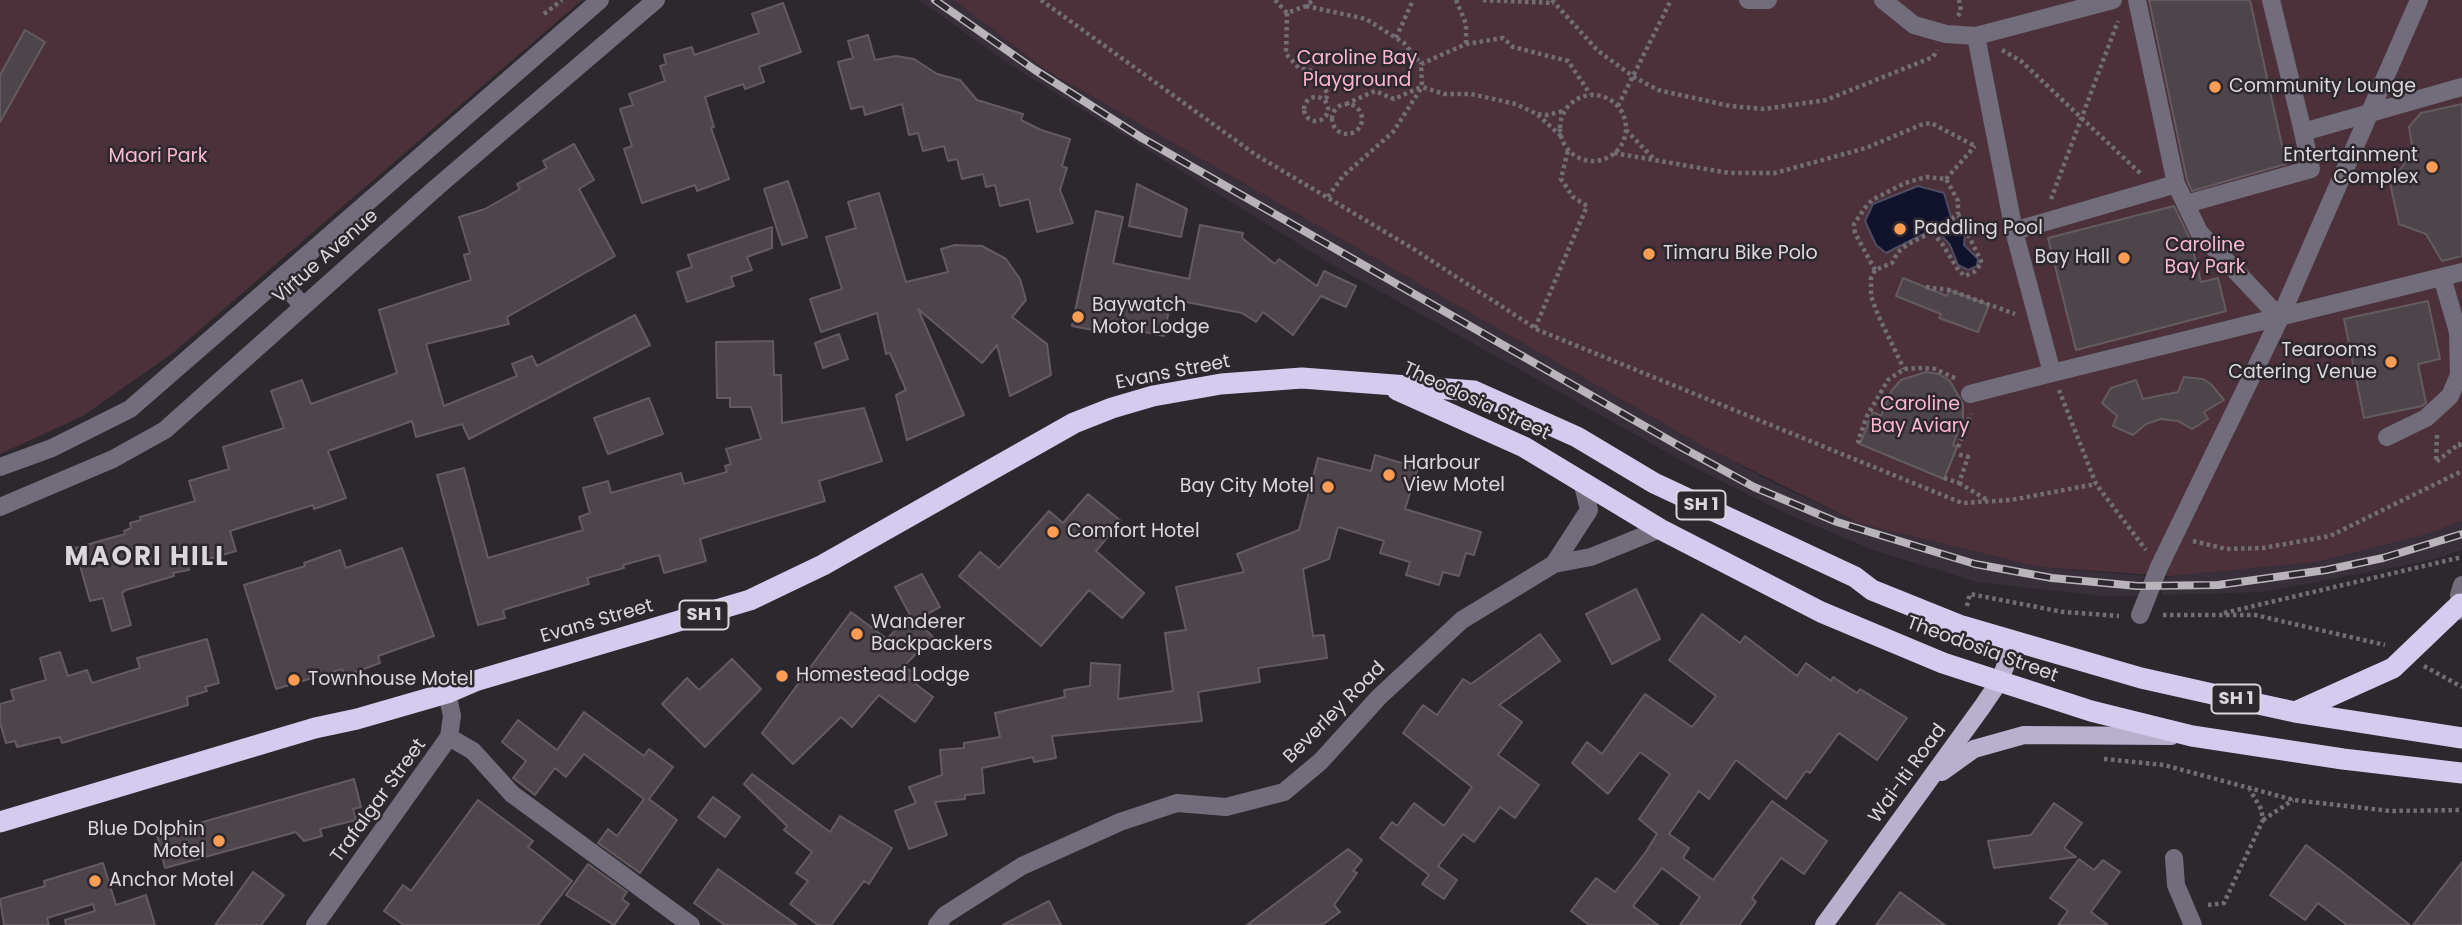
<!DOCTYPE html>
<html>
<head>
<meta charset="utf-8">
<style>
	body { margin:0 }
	canvas { display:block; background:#2d272e }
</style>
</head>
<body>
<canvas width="2462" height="925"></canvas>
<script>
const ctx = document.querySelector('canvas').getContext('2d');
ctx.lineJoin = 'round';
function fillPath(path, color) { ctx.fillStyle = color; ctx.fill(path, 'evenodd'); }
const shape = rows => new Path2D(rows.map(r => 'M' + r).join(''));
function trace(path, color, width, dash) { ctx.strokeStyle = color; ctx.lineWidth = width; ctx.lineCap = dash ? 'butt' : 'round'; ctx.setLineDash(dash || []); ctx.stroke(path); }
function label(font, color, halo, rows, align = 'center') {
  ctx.font = font + ' Poppins,sans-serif'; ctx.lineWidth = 5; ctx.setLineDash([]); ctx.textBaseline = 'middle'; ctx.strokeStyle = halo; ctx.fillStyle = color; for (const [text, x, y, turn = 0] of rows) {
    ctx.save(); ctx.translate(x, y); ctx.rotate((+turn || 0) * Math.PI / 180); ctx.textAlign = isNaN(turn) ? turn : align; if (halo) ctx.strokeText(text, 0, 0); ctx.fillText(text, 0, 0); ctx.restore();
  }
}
fillPath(shape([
	[919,0,954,0,1046,70,1703,446,1786,489,1861,524,2040,567,2145,576,2139,583,2138,596,2102,596,1977,582,1876,551,1785,513,1695,468,1328,262,1012,66],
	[2462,521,2462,550,2431,560,2264,592,2162,595,2163,579,2171,576,2316,562,2427,534]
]), '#382f3b');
fillPath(shape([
	[0,0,582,0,173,353,83,416,0,454],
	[954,0,2462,0,2462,521,2427,534,2316,562,2171,576,2040,567,1861,524,1703,446,1046,70]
]), '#4c313a');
const water = shape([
	[1918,186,1944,193,1951,217,1965,233,1964,245,1978,259,1977,266,1968,270,1958,265,1950,245,1935,228,1886,253,1876,245,1865,221,1873,204,1918,186]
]);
fillPath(water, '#11122c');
trace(water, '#4e4d61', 2);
const building = shape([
	[2149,0,2250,0,2286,164,2192,191,2187,180,2149,0],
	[783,3,801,52,759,67,764,82,745,89,743,84,705,97,714,127,711,128,729,179,697,191,695,185,642,203,624,149,632,146,620,109,633,105,629,94,665,81,660,66,666,64,664,55,692,47,694,55,759,33,752,14,783,3],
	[25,30,45,42,0,122,0,75,25,30],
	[868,35,875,60,896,56,914,59,937,74,960,80,977,100,1023,114,1021,120,1041,130,1070,139,1062,166,1067,168,1060,190,1073,223,1037,232,1029,199,1000,206,995,185,986,187,983,174,962,179,957,159,948,161,944,146,923,151,918,133,909,135,902,104,865,115,863,106,851,109,838,62,853,58,848,41,868,35],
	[2462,104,2462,256,2442,261,2426,234,2399,224,2390,183,2413,152,2409,127,2421,113,2462,104],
	[574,144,594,180,579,189,615,256,507,317,509,324,426,344,444,406,517,376,512,364,532,356,537,366,635,315,650,345,469,439,462,424,416,437,412,421,328,451,346,498,314,509,313,505,230,531,236,551,188,565,189,570,173,573,174,576,126,590,122,593,131,625,112,631,103,598,90,601,75,548,125,534,124,531,131,528,130,523,141,520,140,517,195,501,189,481,229,469,223,447,284,428,271,391,302,380,311,404,397,373,379,310,471,280,464,255,470,253,459,217,485,209,520,189,517,184,547,168,543,161,574,144],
	[788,181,807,237,782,245,764,189,788,181],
	[1137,184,1187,209,1181,237,1129,226,1137,184],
	[879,193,906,282,948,272,941,249,955,245,982,246,1006,259,1020,279,1026,300,1012,317,1047,344,1051,375,1010,396,997,345,982,363,918,309,964,415,907,440,896,395,906,390,890,353,886,354,877,313,821,332,810,299,842,289,826,237,856,228,848,202,879,193],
	[2174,206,2190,239,2201,282,2218,278,2226,311,2076,350,2048,238,2174,206],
	[1096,211,1123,217,1113,263,1189,279,1200,225,1243,233,1242,238,1275,264,1279,259,1317,286,1324,271,1356,286,1346,307,1321,296,1293,335,1263,312,1256,322,1242,313,1171,299,1164,336,1100,323,1098,331,1072,326,1096,211],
	[772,227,772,248,747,257,752,270,731,277,734,286,687,302,677,272,692,267,688,255,772,227],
	[1903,278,1947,296,1949,290,1989,305,1978,332,1939,318,1941,314,1896,296,1903,278],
	[2428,301,2440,359,2418,364,2426,403,2422,406,2364,418,2344,319,2428,301],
	[839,334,848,359,823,368,815,343,839,334],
	[773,341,774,375,781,375,782,423,864,408,882,461,819,481,825,501,700,539,706,561,664,573,659,555,623,565,624,568,587,578,589,584,503,610,505,618,478,625,437,475,464,468,488,558,583,530,579,517,590,513,583,488,608,481,611,493,681,473,684,484,727,472,725,466,731,464,726,449,761,439,751,407,730,407,730,398,717,398,716,342,773,341],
	[1926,372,1939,374,1950,381,1963,404,1963,418,1953,445,1957,447,1944,479,1860,444,1873,412,1881,416,1892,390,1901,380,1926,372],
	[2184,377,2203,379,2211,384,2224,400,2204,412,2208,419,2192,429,2178,421,2161,419,2146,424,2133,435,2113,426,2117,416,2102,403,2111,388,2136,380,2143,399,2178,392,2184,377],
	[649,398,663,434,608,454,594,418,649,398],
	[1375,455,1418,468,1405,509,1481,532,1474,555,1466,553,1459,576,1443,572,1439,585,1406,575,1410,562,1380,553,1384,541,1338,527,1329,559,1303,569,1313,636,1324,635,1327,658,1258,668,1260,682,1198,692,1202,721,1052,736,1056,758,1034,762,1033,757,982,768,984,793,965,795,965,799,935,802,947,835,909,849,895,811,916,803,909,787,942,775,940,750,964,748,964,743,1000,737,995,713,1065,697,1064,690,1090,686,1091,663,1120,665,1118,699,1173,691,1165,633,1186,630,1176,587,1244,572,1237,554,1299,530,1318,458,1371,471,1375,455],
	[1088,494,1121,521,1096,551,1144,593,1122,618,1089,590,1041,646,959,576,980,552,999,568,1049,511,1063,523,1088,494],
	[402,548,434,636,378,656,380,663,345,676,342,669,276,689,244,585,305,566,304,563,340,550,346,568,402,548],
	[922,574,940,607,916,620,933,637,904,666,913,673,909,679,933,697,915,722,879,695,852,727,841,717,793,764,762,733,851,612,887,639,910,615,895,587,922,574],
	[1636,589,1660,639,1612,664,1586,614,1636,589],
	[1702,614,1740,643,1745,636,1797,676,1806,663,1831,681,1833,677,1857,693,1860,689,1907,718,1877,760,1839,733,1810,773,1806,771,1786,799,1736,760,1709,799,1699,791,1669,834,1689,848,1683,858,1713,880,1772,801,1827,841,1804,874,1781,858,1752,898,1756,902,1739,925,1680,925,1700,897,1662,868,1633,906,1658,925,1589,925,1571,911,1596,878,1615,892,1645,853,1657,834,1639,819,1670,774,1640,752,1608,794,1572,763,1587,742,1602,754,1645,694,1692,727,1716,696,1669,660,1702,614],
	[1540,634,1560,661,1499,705,1522,722,1498,755,1539,785,1515,818,1500,807,1474,842,1463,834,1438,866,1457,880,1444,899,1422,884,1429,875,1380,838,1392,822,1397,826,1414,803,1444,826,1472,787,1403,733,1423,705,1437,715,1463,679,1471,684,1540,634],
	[207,639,219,683,205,687,207,691,187,697,188,705,62,743,60,737,17,747,15,741,6,743,0,723,0,704,14,700,11,690,46,680,40,658,60,652,68,676,87,670,92,683,140,668,137,658,207,639],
	[732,659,761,689,705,747,662,704,687,678,699,690,732,659],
	[584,712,644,756,649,749,673,767,649,799,677,820,640,873,598,843,608,829,617,836,644,799,584,754,566,777,555,768,535,795,513,778,526,761,502,742,518,720,557,750,584,712],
	[752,774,830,832,840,816,892,848,869,884,864,881,831,925,818,925,790,904,808,881,796,873,812,852,784,830,787,826,744,784,752,774],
	[354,779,361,807,353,809,356,820,320,829,322,836,304,841,296,832,165,868,157,835,354,779],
	[713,797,740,817,725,837,698,817,713,797],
	[478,800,533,841,528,847,572,881,538,925,404,925,384,911,403,885,411,891,478,800],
	[2054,803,2082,823,2064,848,2076,857,1994,868,1988,841,2031,835,2054,803],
	[2306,845,2341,871,2410,925,2347,925,2318,903,2305,920,2270,895,2306,845],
	[1348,849,1362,860,1353,871,1357,873,1334,905,1340,912,1322,925,1247,925,1348,849],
	[2079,859,2094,870,2103,860,2120,872,2091,912,2108,925,2058,925,2068,911,2050,898,2079,859],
	[2462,862,2462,925,2413,925,2462,862],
	[103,863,116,905,146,895,155,925,66,925,65,920,95,911,93,904,47,918,49,925,4,925,0,899,45,886,44,881,103,863],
	[588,864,627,892,622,899,629,904,614,925,566,895,588,864],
	[718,869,797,925,725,925,694,903,718,869],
	[253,872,284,895,261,925,215,925,253,872],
	[1900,892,1945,925,1876,925,1900,892],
	[1049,901,1061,925,1003,925,1049,901]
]);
fillPath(building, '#4e454b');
trace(building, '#645b61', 2);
trace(shape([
	[1041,0,1256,155,1412,248,1538,330,1962,503,2011,500,2096,484],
	[1275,0,1287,13,1306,6,1313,0],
	[1456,0,1466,24,1466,44],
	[1483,0,1554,3],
	[1552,0,1598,51,1634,77,1658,90,1730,106,1764,109,1826,100,1933,57,1937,50],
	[1306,6,1366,19,1404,43,1421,64],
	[1287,13,1286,54,1299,68,1317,72,1328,95,1325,100],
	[544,14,562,0],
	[1958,16,1961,11,1959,0],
	[1396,38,1413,0],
	[2002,50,2021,61,2141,174],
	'1560 128a33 33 0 1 1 66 0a33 33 0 1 1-66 0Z',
	'1304 109a12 12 0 1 1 24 0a12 12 0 1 1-24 0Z',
	'1332 119a15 15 0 1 1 30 0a15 15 0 1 1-30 0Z',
	[1346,104,1375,91,1394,99,1421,87],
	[1618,106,1671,0],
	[1538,114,1547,115,1563,111],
	[1626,130,1653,158],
	[1561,136,1537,114,1516,104,1471,94,1444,94,1422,87,1421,64,1466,44,1503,38,1513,47,1568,61,1590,94],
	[1614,153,1729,173,1775,173,1866,148,1923,124,1931,123,1975,146],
	[1946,179,1975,146],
	[1328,197,1343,176,1393,132,1422,87],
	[2051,199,2118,21],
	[1932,233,1941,242,1959,271,1965,276,1974,272,1982,263,1958,214],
	[1875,270,1855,233,1854,224,1865,208,1872,200,1905,183,1926,177,1946,179,1958,201,1958,214,1937,230,1908,244,1898,252,1892,263,1875,270,1871,278,1871,296,1878,315,1904,369],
	[1926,287,1949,290,2015,314],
	[1535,328,1587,206,1573,197,1561,179,1568,150],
	[2059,390,2096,484,2146,550],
	[2437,435,2436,462,2459,444,2462,447],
	[1860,443,1858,441,1867,416,1888,380,1904,369,1923,368,1935,369,1957,379],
	[1958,447,1971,414],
	[1944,478,1959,483,1968,457,1957,454],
	[1959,483,1989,501],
	[2193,541,2226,549,2263,548,2330,536,2462,471],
	[1967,606,1970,594,2063,612,2119,616],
	[2224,613,2462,557],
	[2163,615,2255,615,2385,645],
	[2424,666,2462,687],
	[2104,759,2164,765,2294,800,2390,811,2462,810],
	[2263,820,2293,800],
	[2208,905,2224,903,2263,820,2261,809,2250,790]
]), '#736e74', 4.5, [3.5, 3.5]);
trace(shape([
	[1748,0,1768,0],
	[1883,0,1914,25,1946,34,1976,36,2113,0],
	[2271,0,2303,132,2462,87],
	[1976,36,2014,231,2052,373,2462,272],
	[2176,184,2199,232,2280,318],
	[2186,204,2311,169,2303,132],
	[2014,231,2176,184,2137,0],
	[2442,277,2458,332],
	[279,279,302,305],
	[1970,394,2052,373],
	[2387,437,2426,418,2450,396,2459,375,2458,332,2462,331],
	[0,467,52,448,130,409,600,0],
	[0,507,113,459,165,430,437,187,656,0],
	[1554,564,1589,510,1582,481],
	[2462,585,2459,595,2462,611],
	[2140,615,2159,567,2280,318,2419,0],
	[449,737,473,751,512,794,691,925],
	[2174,858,2176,885,2193,925],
	[315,925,449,737,452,716,447,693],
	[937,925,945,915,1022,866,1120,822,1177,803,1226,807,1284,792,1321,761,1379,697,1462,620,1554,564,1591,557,1660,529]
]), '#716d7b', 18);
trace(shape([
	[1942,772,1974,749,2024,735,2171,736],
	[1824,925,1982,707,1999,682,2015,642]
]), '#b9b0ce', 18);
trace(shape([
	[1397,390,1524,447,1660,529,1821,612,1943,663,2091,711,2192,736,2343,759,2462,773],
	[2295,712,2393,668,2460,604],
	[0,822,315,728,357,719,447,693,475,681,750,600,823,565,1074,423,1112,408,1153,396,1221,384,1302,378,1474,391,1577,437,1654,483,1855,577,1872,590,1959,625,2141,678,2226,697,2295,712,2462,738]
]), '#d5cbef', 21);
const rail = shape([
	[935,0,1035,70,1142,138,1681,447,1754,487,1837,522,1975,564,2052,578,2137,586,2218,585,2326,570,2383,558,2462,534]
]);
trace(rail, '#b8b4b9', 8);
trace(rail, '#2d272e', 5, [16]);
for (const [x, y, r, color] of [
	[2215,87,7,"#fc9d53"],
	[2432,167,7,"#fc9d53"],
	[1900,229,7,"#fc9d53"],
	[1649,254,7,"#fc9d53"],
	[2124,258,7,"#fc9d53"],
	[1078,317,7,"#fc9d53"],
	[2391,362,7,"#fc9d53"],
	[1389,475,7,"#fc9d53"],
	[1328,487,7,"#fc9d53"],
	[1053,532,7,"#fc9d53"],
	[857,634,7,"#fc9d53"],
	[782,676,7,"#fc9d53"],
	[294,680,7,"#fc9d53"],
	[219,841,7,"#fc9d53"],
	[95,881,7,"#fc9d53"]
]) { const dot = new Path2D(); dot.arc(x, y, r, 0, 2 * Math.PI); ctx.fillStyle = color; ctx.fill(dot); trace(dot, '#2d272e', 2.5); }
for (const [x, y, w] of [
	[1701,505,49],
	[704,615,49],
	[2236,699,49]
]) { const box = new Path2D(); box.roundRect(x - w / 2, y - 14.5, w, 29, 5); ctx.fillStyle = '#2d272e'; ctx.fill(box); trace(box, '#dbd7dc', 2); }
label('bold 18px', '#dbd7dc', null, [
	["SH 1",1701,505],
	["SH 1",704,615],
	["SH 1",2236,699]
]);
label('19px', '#fbb8ce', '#2d272e', [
	["Caroline Bay",1357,59],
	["Playground",1357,81],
	["Maori Park",158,157],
	["Caroline",2205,246],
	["Bay Park",2205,268],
	["Caroline",1920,405],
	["Bay Aviary",1920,427]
]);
label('19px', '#dbd7dc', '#2d272e', [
	["Community Lounge",2229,87],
	["Entertainment",2418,156,"right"],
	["Complex",2418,178,"right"],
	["Paddling Pool",1914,229],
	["Timaru Bike Polo",1663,254],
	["Bay Hall",2110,258,"right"],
	["Baywatch",1092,306],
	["Motor Lodge",1092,328],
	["Tearooms",2377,351,"right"],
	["Catering Venue",2377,373,"right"],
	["Harbour",1403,464],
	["View Motel",1403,486],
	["Bay City Motel",1314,487,"right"],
	["Comfort Hotel",1067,532],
	["Wanderer",871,623],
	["Backpackers",871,645],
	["Homestead Lodge",796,676],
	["Townhouse Motel",308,680],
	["Blue Dolphin",205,830,"right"],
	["Motel",205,852,"right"],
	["Anchor Motel",109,881]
], 'left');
label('19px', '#dbd7dc', '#2d272e', [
	["Virtue Avenue",326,257,-41],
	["Evans Street",1173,373,-11],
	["Theodosia Street",1476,402,25],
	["Evans Street",597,622,-16],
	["Theodosia Street",1982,650,20],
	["Beverley Road",1335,713,-45],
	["Wai-Iti Road",1908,774,-54],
	["Trafalgar Street",379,801,-54]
]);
ctx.letterSpacing = '2px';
label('bold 26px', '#dbd7dc', '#2d272e', [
	["MAORI HILL",147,558]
]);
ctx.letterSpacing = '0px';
</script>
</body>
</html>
